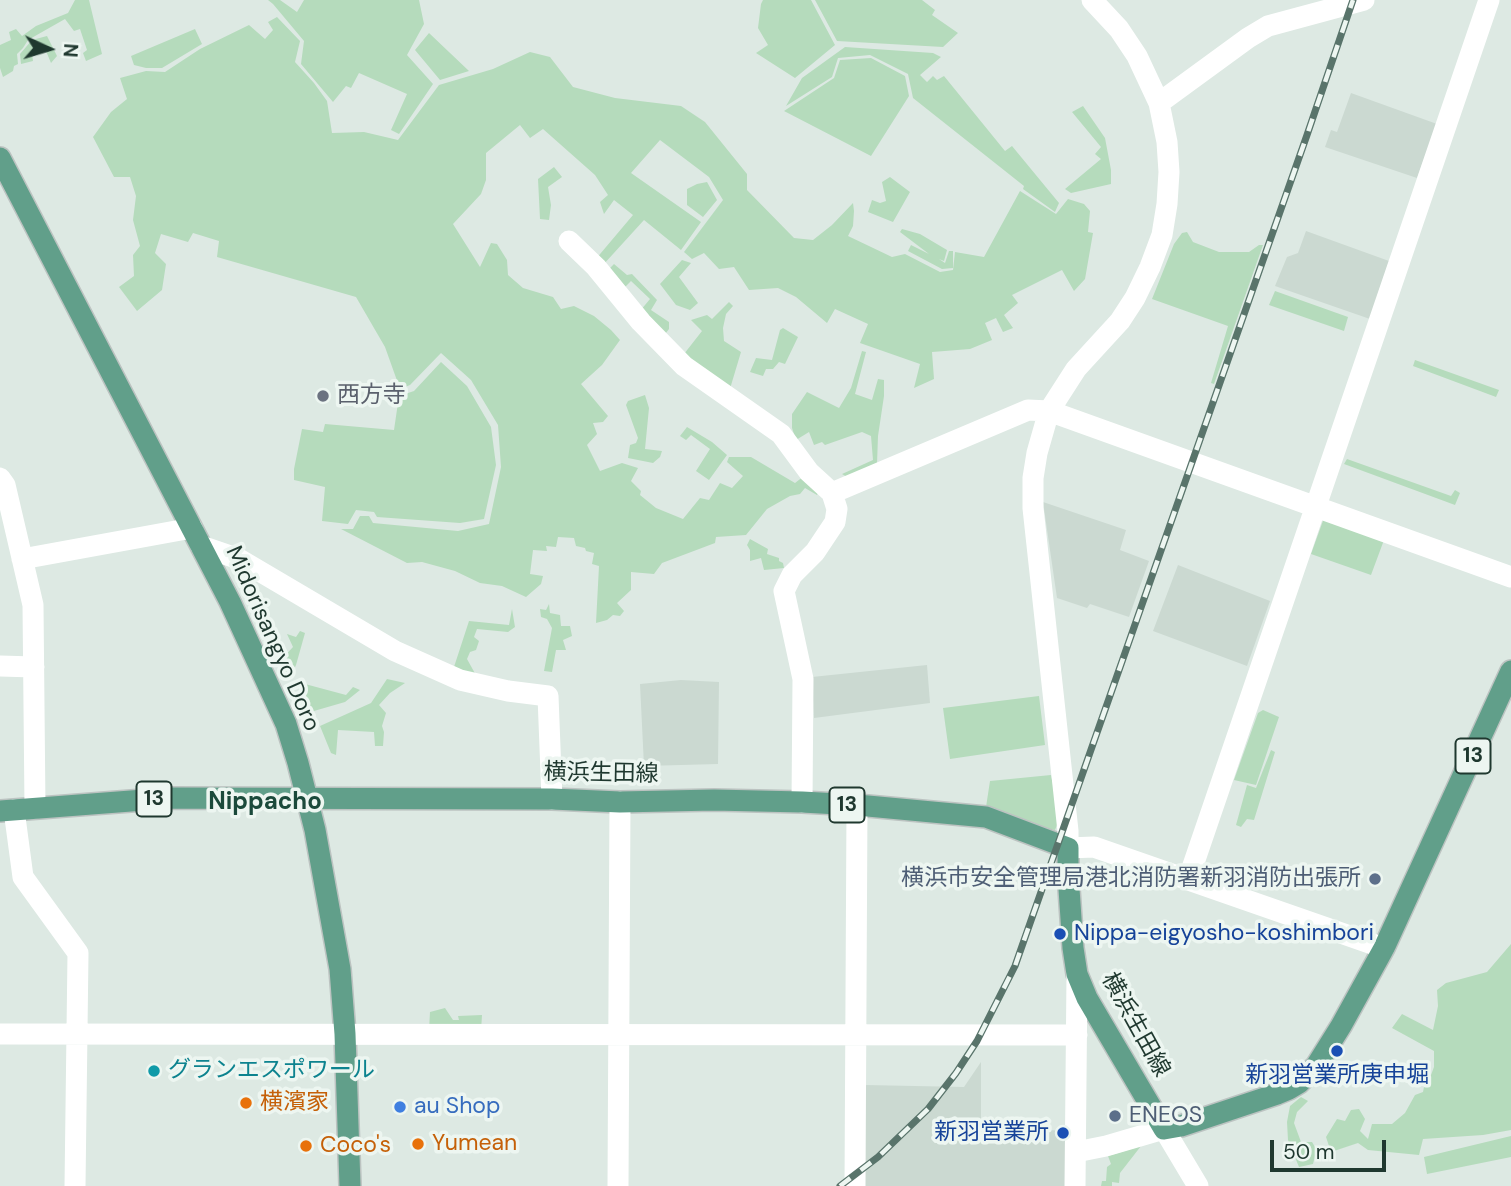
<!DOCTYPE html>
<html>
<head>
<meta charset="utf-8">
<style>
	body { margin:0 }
	#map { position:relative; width:1511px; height:1186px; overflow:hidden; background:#dde9e3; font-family:"DM Sans",sans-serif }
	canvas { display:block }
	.north { position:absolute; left:14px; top:14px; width:70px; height:70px; -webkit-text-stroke:5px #edf6f1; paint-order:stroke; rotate:94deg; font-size:19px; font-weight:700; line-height:28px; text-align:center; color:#1f382f }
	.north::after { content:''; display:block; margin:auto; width:24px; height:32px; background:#1f382f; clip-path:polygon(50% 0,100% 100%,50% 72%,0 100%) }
	.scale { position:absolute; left:1270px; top:1140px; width:116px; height:32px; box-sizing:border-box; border:4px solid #1f382f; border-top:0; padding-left:9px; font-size:21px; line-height:24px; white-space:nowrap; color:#1f382f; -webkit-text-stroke:5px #edf6f1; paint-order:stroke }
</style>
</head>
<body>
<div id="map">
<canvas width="1511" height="1186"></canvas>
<div class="north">N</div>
<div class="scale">50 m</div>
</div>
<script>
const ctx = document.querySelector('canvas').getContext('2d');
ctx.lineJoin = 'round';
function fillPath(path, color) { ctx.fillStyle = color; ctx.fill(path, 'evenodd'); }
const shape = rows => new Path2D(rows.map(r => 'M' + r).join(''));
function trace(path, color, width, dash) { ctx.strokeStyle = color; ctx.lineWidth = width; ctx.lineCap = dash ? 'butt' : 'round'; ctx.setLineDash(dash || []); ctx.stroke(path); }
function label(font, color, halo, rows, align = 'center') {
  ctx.font = font + ' "DM Sans","Noto Sans JP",sans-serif'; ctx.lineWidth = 7; ctx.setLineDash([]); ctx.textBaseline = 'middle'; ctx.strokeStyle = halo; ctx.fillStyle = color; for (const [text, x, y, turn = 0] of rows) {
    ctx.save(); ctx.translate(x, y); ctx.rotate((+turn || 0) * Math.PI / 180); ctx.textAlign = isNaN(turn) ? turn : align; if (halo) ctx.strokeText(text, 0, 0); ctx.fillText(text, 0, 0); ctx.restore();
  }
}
fillPath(shape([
	[1351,93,1437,124,1417,178,1325,147,1331,130,1337,132],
	[1306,231,1389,261,1370,319,1275,286,1287,257,1298,253],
	[1043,502,1126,530,1120,550,1149,561,1129,617,1090,604,1087,608,1057,598],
	[1178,565,1270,601,1247,666,1153,631],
	[927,665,930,703,814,718,812,677],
	[681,680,719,682,718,764,644,766,640,684],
	[981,1062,981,1118,1031,1120,1030,1129,1067,1131,1065,1186,865,1186,865,1085,964,1087]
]), '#cbd9d1');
fillPath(shape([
	[75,0,89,0,102,54,86,61,83,53,87,50,80,29,74,31,65,19,28,40,23,48,17,54,18,64,14,66,13,71,3,77,0,68,0,45,11,40,9,32,16,29,22,36,36,26,68,13],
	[268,0,280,0,297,12,304,0,419,0,424,24,407,55,433,84,399,134,391,130,407,94,359,73,351,88,346,86,333,102,301,64,304,41,273,4],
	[763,0,811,0,835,45,795,78,756,53,768,45,758,28,761,4],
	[815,0,922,0,935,10,932,15,958,33,943,47,837,41],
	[277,17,300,41,295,62,314,83,327,101,332,133,364,132,398,140,439,85,493,69,530,52,550,57,573,87,615,98,681,106,705,122,747,174,747,190,794,238,813,240,832,225,853,203,854,211,853,226,848,236,892,257,905,254,940,272,953,270,955,252,984,257,1020,191,1056,214,1068,199,1084,204,1090,211,1088,232,1093,233,1085,279,1074,291,1062,270,1012,295,1018,303,1004,315,1013,328,1003,332,996,318,985,323,992,340,970,349,932,352,934,379,914,388,920,364,860,343,868,324,835,309,827,323,796,297,778,288,749,290,734,267,719,269,704,253,692,259,684,252,723,200,709,177,660,140,631,173,701,222,681,250,644,220,603,265,595,260,633,215,614,200,604,214,600,202,608,195,595,175,543,129,530,138,520,125,486,153,486,180,481,194,453,224,480,267,491,243,497,244,507,260,508,275,523,288,553,297,561,309,574,306,594,316,611,330,620,340,602,365,581,384,608,416,603,422,593,423,597,434,587,445,600,471,622,463,638,468,631,481,641,491,640,495,656,508,683,519,700,498,709,500,720,483,732,488,743,476,727,462,729,457,751,457,795,483,804,476,821,489,817,495,805,488,800,494,790,496,767,509,746,535,716,537,715,543,662,563,654,574,631,572,631,590,617,603,624,611,620,616,613,615,607,620,596,623,599,566,592,564,594,553,586,551,585,548,576,546,574,538,558,537,556,547,546,546,547,551,533,550,530,574,543,576,541,584,526,597,502,586,480,583,455,571,422,562,407,563,341,529,353,529,360,516,369,516,373,523,458,531,489,524,501,467,498,425,471,380,441,353,410,385,400,389,385,347,356,297,217,257,219,241,193,233,188,242,161,234,155,253,166,264,162,290,137,311,119,287,134,276,133,255,140,246,133,220,136,196,130,177,114,177,93,137,111,112,127,99,120,78,146,71,165,72,200,49,249,25,265,39,273,30,268,22],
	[195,29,202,44,162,68,146,68,134,65,131,56],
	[429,33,469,71,440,80,415,50],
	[47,36,57,56,51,63,46,51,32,54,33,61,21,64,20,54,32,40],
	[845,47,933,53,941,57,920,75,927,82,933,76,937,80,944,76,1005,151,1012,146,1059,203,1055,212,1023,189,1024,186,913,98,908,74,870,55,838,58,832,77,786,106,802,78],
	[871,58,905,76,909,96,871,156,784,111,834,78,840,60],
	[1083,106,1105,138,1111,170,1111,184,1071,193,1065,189,1101,159,1095,154,1101,147,1072,112],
	[554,167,562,177,548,187,551,205,549,220,540,219,538,179],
	[890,177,910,192,893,222,868,212,872,200,880,203,886,201,882,182],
	[707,182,717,200,703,217,687,205,687,189,697,184],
	[902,229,920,234,947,250,944,261,939,259,945,263,949,251,953,251,953,268,942,269,908,251,911,245,929,254,900,232],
	[1187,232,1193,242,1219,252,1249,252,1259,245,1263,245,1214,384,1211,383,1228,326,1152,299,1174,244,1182,233],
	[682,260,691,263,679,277,698,303,690,310,676,305,660,284],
	[614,264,627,275,632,274,657,300,651,310,669,322,669,329,662,338,640,311,650,299,631,281,622,290,607,271],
	[1275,291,1348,317,1344,331,1269,305],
	[729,302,733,306,726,314,723,328,724,341,741,352,729,392,684,354,702,331,691,320,707,315,712,319],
	[783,328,798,337,785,364,779,362,773,369,766,369,763,376,750,372,756,358,772,360,780,330],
	[862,351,866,352,855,394,872,400,878,379,884,380,884,396,878,436,877,464,847,477,842,474,873,460,871,436,862,432,825,445,822,442,814,445,809,432,796,440,792,428,792,414,807,392,839,408,851,388],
	[1415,360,1499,390,1496,397,1413,366],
	[441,362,467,386,491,427,496,465,484,519,460,523,377,517,374,512,356,510,348,524,322,521,325,487,294,480,294,469,302,429,323,432,325,424,394,430,399,396,414,391],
	[645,395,649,408,645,449,662,451,660,457,653,463,628,458,630,445,636,443,638,438,626,405,628,401],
	[687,427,712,442,727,455,709,480,696,471,710,449,691,435,686,440,680,436],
	[1347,459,1451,496,1455,490,1460,493,1455,505,1344,464],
	[1324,518,1384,540,1371,575,1311,554],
	[750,539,768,549,767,554,779,558,779,561,783,563,784,568,764,570,761,558,750,561,750,550,747,545],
	[549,604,550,613,560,615,561,626,570,626,572,636,563,640,566,650,556,650,552,672,544,671,552,628,547,619,541,617,540,609,546,610],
	[512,609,515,627,508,632,477,629,474,637,479,641,476,650,470,652,467,659,477,677,453,670,469,621,509,625],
	[300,631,305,633,296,665,289,680,279,662,293,647,287,634,296,637],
	[387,679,405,683,390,693,379,705,386,713,382,726,384,732,383,746,375,746,374,732,338,730,336,755,331,753,320,726,371,703],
	[305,684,346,695,353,687,360,690,345,702,307,713,298,699],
	[1039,696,1045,745,950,759,943,708],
	[1263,710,1279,717,1256,785,1234,780,1258,713],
	[1271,750,1275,752,1254,820,1247,819,1241,827,1236,825,1247,785,1256,788],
	[1051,775,1060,817,1055,830,1042,828,986,807,990,781],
	[1511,944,1511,1130,1483,1135,1423,1139,1419,1155,1368,1150,1358,1143,1331,1152,1326,1137,1337,1119,1345,1121,1351,1110,1359,1109,1365,1119,1360,1131,1368,1139,1372,1124,1392,1124,1405,1113,1415,1095,1423,1092,1424,1087,1421,1082,1431,1075,1434,1067,1434,1051,1392,1028,1402,1014,1433,1030,1438,1006,1437,990,1446,983,1487,972],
	[445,1008,453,1020,459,1020,458,1016,482,1015,481,1031,429,1030,430,1012],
	[1301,1097,1308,1101,1297,1112,1294,1123,1301,1142,1312,1142,1315,1147,1315,1156,1313,1164,1299,1167,1288,1140,1287,1122,1290,1106],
	[1511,1136,1511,1157,1427,1174,1424,1157],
	[1141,1146,1120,1173,1119,1183,1112,1182,1112,1186,1101,1186,1102,1181,1106,1181,1107,1167,1111,1164,1108,1156]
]), '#b5dbbc');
const major = shape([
	[0,158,230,602,286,724,298,763,315,830,340,969,345,1034,350,1186],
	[0,811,170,798,552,799,620,802,714,800,802,802,857,805,986,817,1068,848,1068,874,1073,948,1077,974,1087,998,1164,1129,1181,1126,1277,1094,1289,1089,1299,1083,1316,1066,1341,1026,1384,948,1511,671]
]);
trace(major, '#bcc3c1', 24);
trace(shape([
	[1092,0,1119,29,1137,56,1159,103,1167,142,1169,172,1167,204,1162,235,1150,267,1135,298,1120,321,1076,369,1049,411,1037,453,1033,478,1033,508,1068,831,1068,848,1094,847,1384,948],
	[1159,103,1248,38,1268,26,1364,0],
	[569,241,596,267,641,322,684,366,781,434,809,472,832,493,837,509,835,522,815,552,792,575,784,591,803,679,802,802],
	[0,478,5,485,33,605,35,808],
	[832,493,1028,410,1049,411,1511,577],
	[201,546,239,559,395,651,460,680,508,691,548,696,552,799],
	[22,559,192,528],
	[0,666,34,667],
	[14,810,23,877,78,953,75,1186],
	[1188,880,1489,0],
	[0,1034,1077,1035],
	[1076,1152,1106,1146,1164,1129,1198,1186],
	[618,1186,620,802],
	[855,1186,857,805],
	[1075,1186,1077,974]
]), '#fff', 21);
trace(major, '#619f8a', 21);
const rail = shape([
	[840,1186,878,1157,928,1109,956,1073,977,1041,1015,966,1307,135,1353,0]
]);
trace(rail, '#59746b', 7);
trace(rail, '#edf6f1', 4.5, [13]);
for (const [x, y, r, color] of [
	[323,396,7,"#6b7280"],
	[1375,879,7,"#5c6f8a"],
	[1060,934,7,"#1a4fb4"],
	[1337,1051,7,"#1a4fb4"],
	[154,1071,7,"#0f9aa8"],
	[246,1103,7,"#e8710a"],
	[400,1107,7,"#3f7fe0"],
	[1115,1116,7,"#5c6f8a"],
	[1063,1133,7,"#1a4fb4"],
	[418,1144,7,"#e8710a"],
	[306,1146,7,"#e8710a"]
]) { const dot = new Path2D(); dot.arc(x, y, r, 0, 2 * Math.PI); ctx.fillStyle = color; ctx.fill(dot); trace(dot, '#edf6f1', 2.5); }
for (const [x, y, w] of [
	[1473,756,35],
	[154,799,35],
	[847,805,35]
]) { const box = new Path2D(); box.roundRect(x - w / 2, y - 17.5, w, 35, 5); ctx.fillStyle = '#edf6f1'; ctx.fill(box); trace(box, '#1f382f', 2); }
label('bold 21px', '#1f382f', null, [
	["13",1473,756],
	["13",154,799],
	["13",847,805]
]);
label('23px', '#5b616d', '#edf6f1', [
	["西方寺",337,396]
], 'left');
label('23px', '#1f382f', '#edf6f1', [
	["Midorisangyo Doro",272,639,66],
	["横浜生田線",601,774,1],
	["横浜生田線",1135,1025,61]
]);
label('23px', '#4e5e75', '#edf6f1', [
	["横浜市安全管理局港北消防署新羽消防出張所",1361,879],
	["ENEOS",1129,1116,"left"]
], 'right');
label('23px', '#164399', '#edf6f1', [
	["Nippa-eigyosho-koshimbori",1074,934],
	["新羽営業所庚申堀",1337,1076,"center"],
	["新羽営業所",1049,1133,"right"]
], 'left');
label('23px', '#0d838f', '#edf6f1', [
	["グランエスポワール",168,1071]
], 'left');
label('23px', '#c56008', '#edf6f1', [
	["横濱家",260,1103],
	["Yumean",432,1144],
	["Coco's",320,1146]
], 'left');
label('23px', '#366cbe', '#edf6f1', [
	["au Shop",414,1107]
], 'left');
label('bold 24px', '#1b4a3b', '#edf6f1', [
	["Nippacho",265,803]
]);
</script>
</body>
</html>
